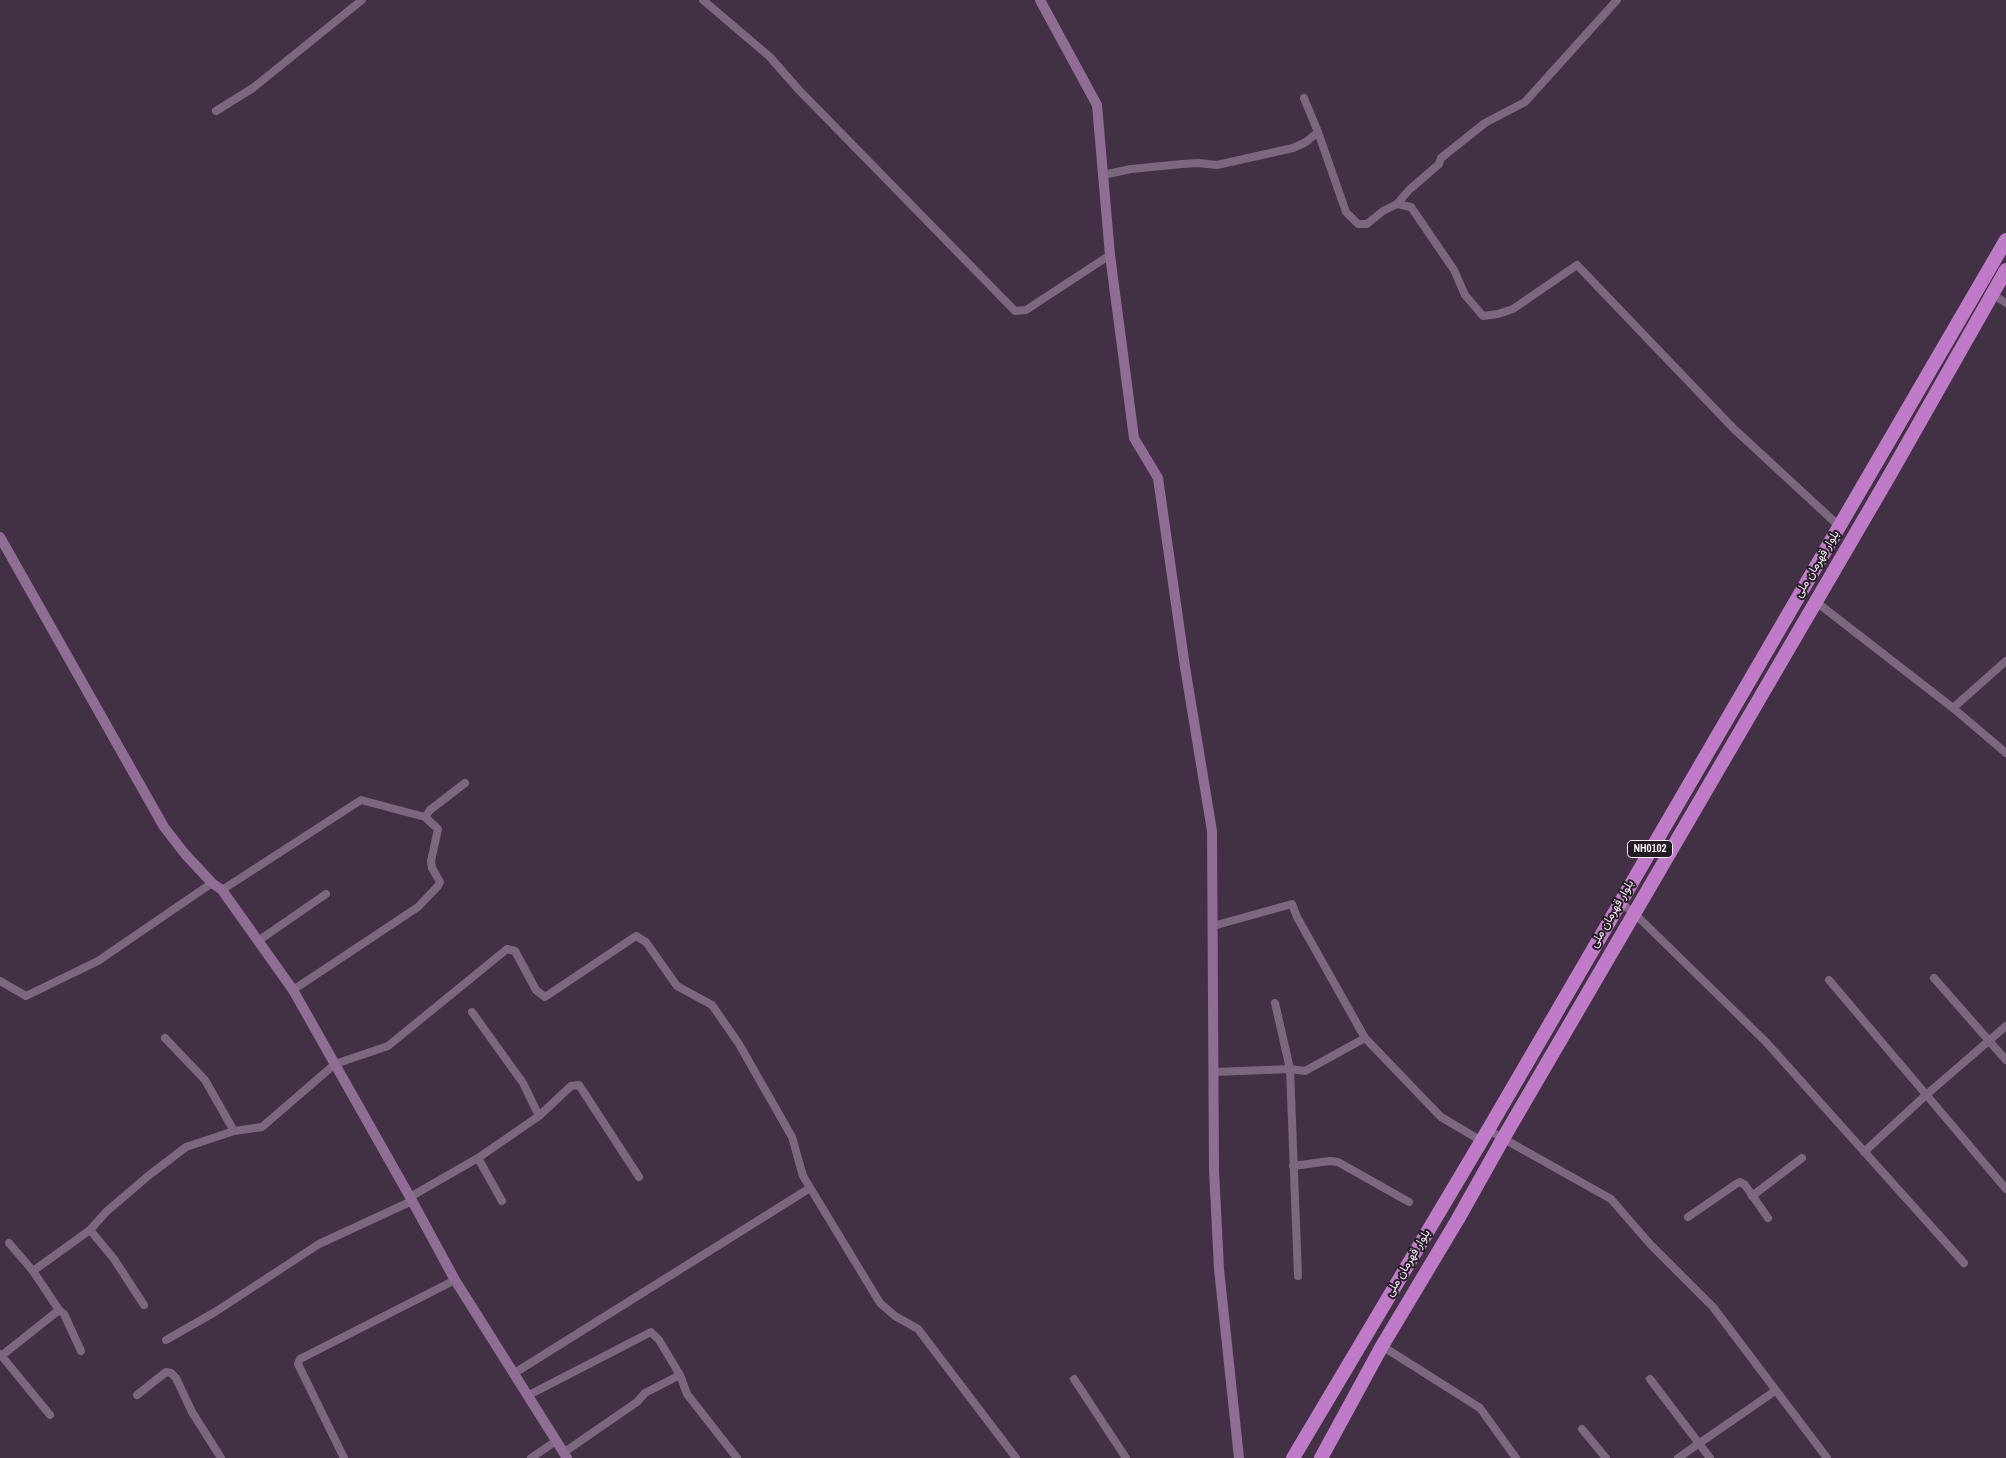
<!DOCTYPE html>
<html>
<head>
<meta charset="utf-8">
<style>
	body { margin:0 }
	canvas { display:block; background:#423044 }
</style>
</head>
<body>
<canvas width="2006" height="1458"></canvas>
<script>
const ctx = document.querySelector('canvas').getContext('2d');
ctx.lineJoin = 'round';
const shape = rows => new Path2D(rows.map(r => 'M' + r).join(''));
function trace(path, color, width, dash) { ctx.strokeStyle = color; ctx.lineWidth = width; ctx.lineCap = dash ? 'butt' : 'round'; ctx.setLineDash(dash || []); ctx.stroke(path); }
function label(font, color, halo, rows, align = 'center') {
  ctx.font = font + ' "Archivo Narrow",Vazirmatn,sans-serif'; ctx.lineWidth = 4; ctx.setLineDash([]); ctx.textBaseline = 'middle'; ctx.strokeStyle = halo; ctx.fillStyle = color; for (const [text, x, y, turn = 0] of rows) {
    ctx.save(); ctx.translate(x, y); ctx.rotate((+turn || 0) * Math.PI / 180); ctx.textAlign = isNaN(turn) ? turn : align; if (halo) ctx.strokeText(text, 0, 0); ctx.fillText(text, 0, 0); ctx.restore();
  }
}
trace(shape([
	[703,0,770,57,798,89,1015,311,1026,310,1110,255],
	[1304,98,1318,132,1346,212,1358,224,1367,224,1383,211,1397,204,1411,207,1454,270,1465,295,1483,316,1498,314,1513,309,1577,265,1733,428,1839,526],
	[216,111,253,88,362,0],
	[1103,175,1131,169,1182,164,1198,163,1217,165,1293,148,1306,142,1318,132],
	[1397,204,1409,190,1439,164,1441,158,1485,123,1525,102,1617,0],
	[1992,294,2006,303],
	[1815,601,1953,708,2006,753],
	[1953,708,2006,661],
	[222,890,361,800,425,817,430,810,465,783],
	[1619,902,1634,913,1766,1042,1964,1263],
	[1213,926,1292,904,1297,917,1365,1038,1441,1117,1480,1140],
	[258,941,326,894],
	[1934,978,2006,1060],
	[1829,980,2006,1189],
	[0,981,26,996,98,961,212,883],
	[293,990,418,907,438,886,440,882,432,868,431,861,438,829,425,817],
	[1275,1003,1290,1069,1298,1276],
	[472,1012,523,1083,539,1116],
	[165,1038,205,1080,234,1131],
	[1215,1072,1290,1069,1305,1071,1365,1038],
	[1488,1130,1611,1199,1650,1244,1713,1307,1827,1458],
	[1864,1152,1926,1095,2006,1026],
	[478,1158,502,1201],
	[1293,1166,1330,1161,1338,1162,1409,1202],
	[1752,1196,1802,1158],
	[410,1197,478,1158,539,1116,571,1086,579,1085,639,1177],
	[1688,1217,1736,1184,1740,1182,1745,1185,1768,1218],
	[90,1230,114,1259,144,1305],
	[9,1243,33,1271,59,1310,64,1314,81,1351],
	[33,1271,90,1230,106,1212,148,1176,186,1147,234,1131,262,1127,335,1064,388,1046,507,949,515,951,536,990,545,997,636,936,646,942,677,986,712,1005,739,1044,792,1137,803,1176,880,1303,895,1316,918,1329,1016,1458],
	[166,1340,215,1312,319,1244,412,1201],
	[1382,1346,1480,1408,1516,1458],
	[0,1354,50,1415],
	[1,1356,59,1310],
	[513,1374,810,1188],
	[1074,1379,1126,1458],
	[1650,1379,1710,1458],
	[137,1395,166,1372,171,1373,176,1378,192,1412,221,1458],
	[527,1396,651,1332,659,1340,680,1375,687,1394,737,1458],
	[1582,1429,1606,1458],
	[563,1453,637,1402,645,1393,680,1375],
	[344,1458,298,1364,300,1359,455,1280],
	[531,1458,556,1441],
	[1678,1458,1775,1391]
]), '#7c687e', 8);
trace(shape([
	[1040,0,1097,105,1110,255,1134,438,1158,478,1185,667,1212,831,1214,1170,1219,1269,1239,1458],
	[0,537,164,827,185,854,212,883,222,890,293,990,410,1197,455,1280,567,1458]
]), '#906d94', 10);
trace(shape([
	[1293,1458,1488,1130,2006,240],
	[1321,1458,1382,1346,1458,1219,1504,1137,1888,478,2006,270]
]), '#bf7ac8', 14);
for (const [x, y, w] of [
	[1650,849,45]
]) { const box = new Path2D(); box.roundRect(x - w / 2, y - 8.5, w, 17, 4); ctx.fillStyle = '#231b24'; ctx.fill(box); trace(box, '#f9eefa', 1); }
label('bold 11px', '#f9eefa', null, [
	["NH0102",1650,849]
]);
label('12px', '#f9eefa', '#231b24', [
	["بلوار قهرمان ملی",1817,564,-59],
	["بلوار قهرمان ملی",1612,914,-60],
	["بلوار قهرمان ملی",1408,1263,-59]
]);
</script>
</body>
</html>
